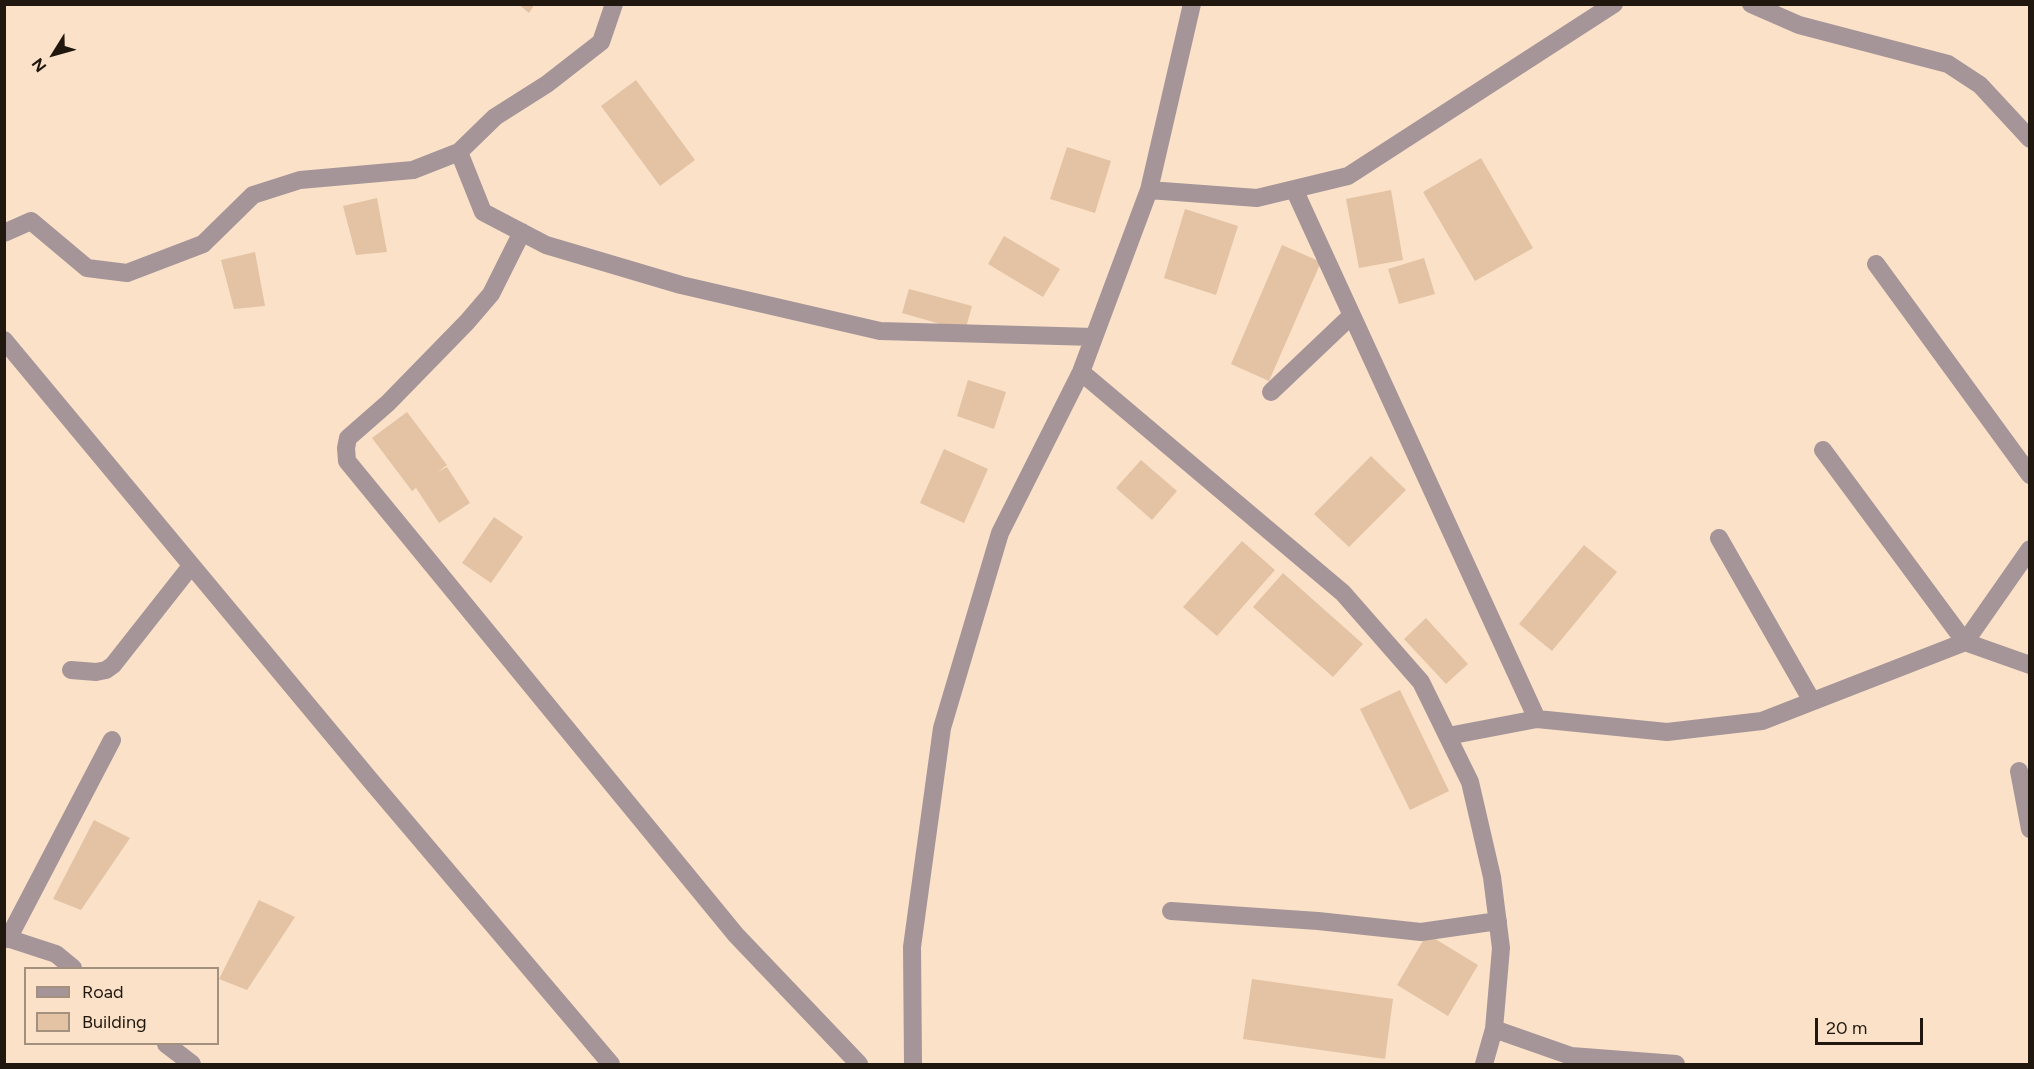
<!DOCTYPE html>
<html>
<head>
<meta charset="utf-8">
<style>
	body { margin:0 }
	#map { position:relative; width:2034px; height:1069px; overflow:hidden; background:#fae1c8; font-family:Figtree,sans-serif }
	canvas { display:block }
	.frame { position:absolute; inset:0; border:6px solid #20170e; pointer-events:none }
	.legend { position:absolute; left:24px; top:967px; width:195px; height:78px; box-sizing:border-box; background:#fae1c8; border:2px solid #a3907e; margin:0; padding:8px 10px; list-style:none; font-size:18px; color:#20170e }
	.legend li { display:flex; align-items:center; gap:12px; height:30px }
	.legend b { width:30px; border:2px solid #a3907e }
	.north { position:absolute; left:24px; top:24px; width:60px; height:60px; -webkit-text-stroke:4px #fae1c8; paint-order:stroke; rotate:233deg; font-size:16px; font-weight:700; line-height:24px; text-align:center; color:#20170e }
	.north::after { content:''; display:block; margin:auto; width:21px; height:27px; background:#20170e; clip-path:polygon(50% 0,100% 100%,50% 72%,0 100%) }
	.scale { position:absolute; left:1815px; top:1018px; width:108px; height:27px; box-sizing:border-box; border:3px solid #20170e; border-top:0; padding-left:8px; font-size:18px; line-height:21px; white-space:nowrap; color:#20170e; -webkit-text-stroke:4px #fae1c8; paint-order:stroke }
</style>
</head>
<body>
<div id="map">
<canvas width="2034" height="1069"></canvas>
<div class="frame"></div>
<ul class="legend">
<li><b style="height:8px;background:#a59599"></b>Road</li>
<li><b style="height:16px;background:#e3c3a4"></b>Building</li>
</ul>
<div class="north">N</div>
<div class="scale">20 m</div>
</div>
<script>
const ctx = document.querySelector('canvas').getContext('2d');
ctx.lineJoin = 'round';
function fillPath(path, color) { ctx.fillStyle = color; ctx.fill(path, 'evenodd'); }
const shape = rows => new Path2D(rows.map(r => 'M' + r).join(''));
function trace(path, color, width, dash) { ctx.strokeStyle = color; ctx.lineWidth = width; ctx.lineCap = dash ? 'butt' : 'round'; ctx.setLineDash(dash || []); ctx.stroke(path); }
fillPath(shape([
	[518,4,535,4,529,13],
	[636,80,695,160,660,186,601,106],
	[1067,147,1111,161,1095,213,1050,199],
	[1481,158,1533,248,1475,281,1423,192],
	[1391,190,1403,260,1359,268,1346,199],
	[377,198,387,252,356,255,343,206],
	[1185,209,1238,226,1216,295,1164,278],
	[1004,236,1060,269,1043,297,988,264],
	[1282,245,1321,262,1269,381,1231,364],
	[255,252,265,306,234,309,221,260],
	[1424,258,1435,294,1399,304,1388,269],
	[909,289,972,306,965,331,902,313],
	[968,380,1006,392,994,429,957,416],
	[407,412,447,465,438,472,447,467,470,503,439,523,416,488,412,491,372,438],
	[944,449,988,469,964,523,920,503],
	[1371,456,1406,490,1349,547,1314,514],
	[1141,460,1177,491,1152,520,1116,488],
	[494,517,523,537,491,583,462,563],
	[1242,541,1275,570,1217,636,1183,607],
	[1584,545,1617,572,1552,651,1519,624],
	[1283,573,1363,644,1333,677,1253,607],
	[1426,618,1468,664,1446,684,1404,639],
	[1400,690,1449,791,1410,810,1360,709],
	[94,820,130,838,81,910,53,899],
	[259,900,295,917,247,990,219,979],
	[1427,934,1478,965,1448,1016,1397,985],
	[1252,979,1393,999,1385,1059,1243,1039]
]), '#e3c3a4');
trace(shape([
	[1751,4,1799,25,1948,64,1980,85,2030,139],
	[459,152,483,212,546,245,681,285,880,331,1094,337],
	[1294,189,1537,719],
	[1149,190,1257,198,1348,176,1614,4],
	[522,232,491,294,467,322,388,403,348,438,346,448,347,461,736,935,859,1064],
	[4,233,31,221,87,268,127,273,203,244,253,195,300,180,413,170,459,152,495,117,547,84,601,42,614,4],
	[1876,264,2030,475],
	[4,340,371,781,611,1064],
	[1081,372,1343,593,1421,682,1470,782,1492,877,1501,948,1494,1029,1484,1064],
	[1271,392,1351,316],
	[1823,450,1965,642,2030,665],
	[1719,538,1812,701],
	[71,670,96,672,106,670,113,665,191,566],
	[1448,736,1537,719,1667,732,1762,721,1965,642,2030,549],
	[2019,771,2030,829],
	[1171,911,1318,921,1421,932,1498,921],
	[4,937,56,954,73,968],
	[8,939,112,740],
	[1494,1029,1571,1056,1676,1064],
	[166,1044,192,1064],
	[913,1064,912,947,942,728,1000,533,1081,372,1149,190,1192,4]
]), '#a59599', 18);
</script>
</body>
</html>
